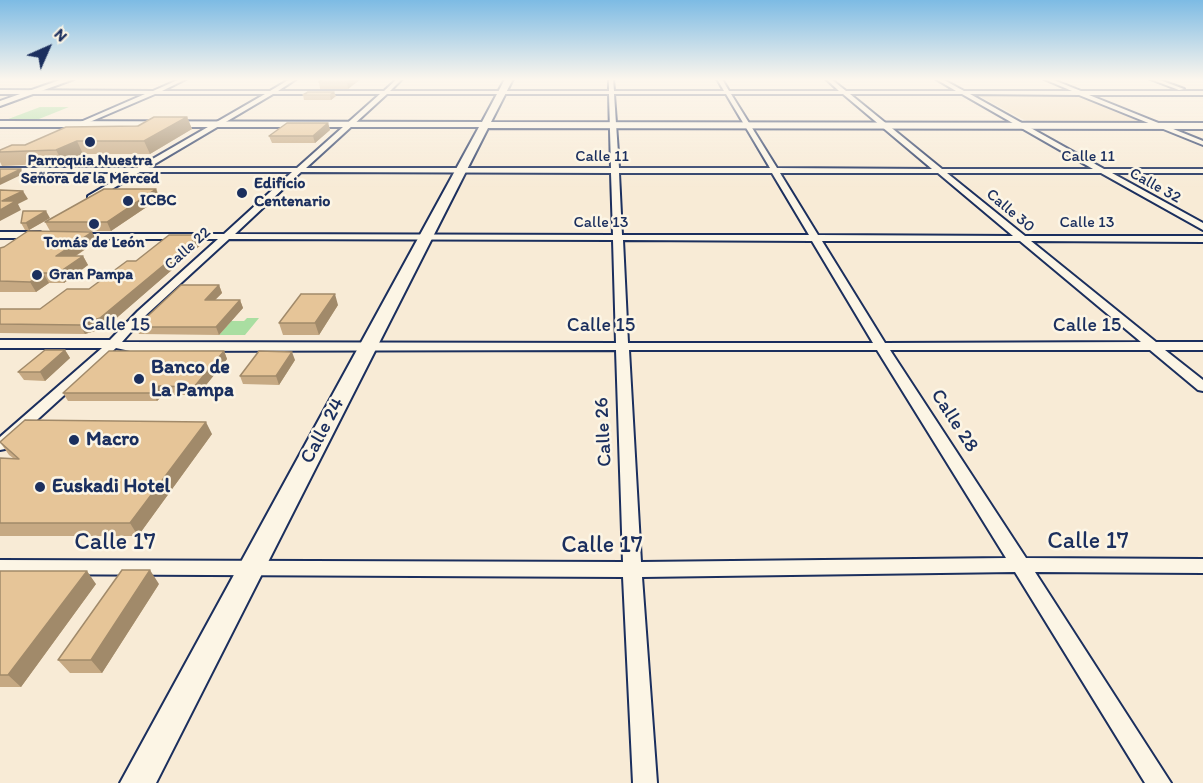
<!DOCTYPE html>
<html>
<head>
<meta charset="utf-8">
<style>
	body { margin:0 }
	#map { position:relative; width:1203px; height:783px; overflow:hidden; background:#f8ebd6; font-family:Itim,sans-serif }
	canvas { display:block }
	.north { position:absolute; left:18px; top:18px; width:60px; height:60px; -webkit-text-stroke:4px #fcf5e5; paint-order:stroke; rotate:45deg; font-size:16px; font-weight:700; line-height:24px; text-align:center; color:#1b2f5e }
	.north::after { content:''; display:block; margin:auto; width:21px; height:27px; background:#1b2f5e; clip-path:polygon(50% 0,100% 100%,50% 72%,0 100%) }
</style>
</head>
<body>
<div id="map">
<canvas width="1203" height="783"></canvas>
<div class="north">N</div>
</div>
<script>
const ctx = document.querySelector('canvas').getContext('2d');
ctx.lineJoin = 'round';
function fillPath(path, color) { ctx.fillStyle = color; ctx.fill(path, 'evenodd'); }
const shape = rows => new Path2D(rows.map(r => 'M' + r).join(''));
function trace(path, color, width, dash) { ctx.strokeStyle = color; ctx.lineWidth = width; ctx.lineCap = dash ? 'butt' : 'round'; ctx.setLineDash(dash || []); ctx.stroke(path); }
function label(font, color, halo, rows, align = 'center') {
  ctx.font = font + ' Itim,sans-serif'; ctx.lineWidth = 5; ctx.setLineDash([]); ctx.textBaseline = 'middle'; ctx.strokeStyle = halo; ctx.fillStyle = color; for (const [text, x, y, turn = 0] of rows) {
    ctx.save(); ctx.translate(x, y); ctx.rotate((+turn || 0) * Math.PI / 180); ctx.textAlign = isNaN(turn) ? turn : align; if (halo) ctx.strokeText(text, 0, 0); ctx.fillText(text, 0, 0); ctx.restore();
  }
}
fillPath(shape([
	[979,96,1083,96,1149,124,1030,123]
]), '#f3e0c3');
fillPath(shape([
	[40,107,69,107,34,121,3,121],
	[247,318,259,318,245,335,219,335,231,321,244,321]
]), '#a9dea1');
const street = shape([
	[180,79,186,79,162,91,270,91,290,79,296,79,278,91,384,91,397,79,402,79,390,91,609,91,609,79,613,79,614,91,724,91,717,79,722,79,729,91,839,91,826,79,831,79,846,91,956,91,936,79,942,79,964,91,1072,91,1044,79,1051,79,1081,91,1203,91,1203,95,1089,95,1203,141,1203,145,1079,95,970,94,1104,169,1203,169,1203,173,1112,173,1203,223,1203,230,1101,173,947,173,1025,236,1203,236,1203,242,1031,241,1156,342,1203,342,1203,350,1165,350,1203,380,1203,391,1198,390,1150,350,890,350,1026,558,1203,559,1203,573,1035,572,1171,783,1145,783,1015,572,642,577,657,783,633,783,623,577,0,574,0,560,623,562,616,350,130,351,116,348,5,449,0,450,0,437,102,348,0,348,0,340,110,340,138,311,218,239,77,239,74,238,74,234,224,234,292,172,140,172,94,200,88,200,88,196,129,172,0,172,0,168,137,168,265,94,155,94,71,130,69,127,145,94,0,94,0,90,153,91,180,79],
	[273,94,380,94,297,168,148,168,273,94],
	[387,94,609,94,611,168,306,168,387,94],
	[614,94,726,94,770,168,619,168,614,94],
	[731,94,843,94,932,169,777,168,731,94],
	[850,94,962,94,1093,169,942,169,850,94],
	[301,172,611,173,613,235,235,234,301,172],
	[619,173,772,173,809,235,622,235,619,173],
	[780,173,938,173,1013,236,818,235,780,173],
	[229,239,613,240,616,343,122,342,146,315,229,239],
	[623,240,812,241,873,343,628,343,623,240],
	[822,241,1020,241,1141,342,885,343,822,241],
	[629,350,877,350,1006,558,641,562,629,350],
	[1150,79,1157,79,1184,89,1179,90,1150,79],
	[0,232,40,232,45,235,40,238,0,238,0,232]
]);
const secondary = shape([
	[63,79,74,79,0,106,0,101,63,79],
	[505,79,513,79,491,122,1203,123,1203,129,488,128,156,783,120,783,479,127,0,127,0,121,482,122,505,79]
]);
trace(street, '#1b2f5e', 4);
trace(secondary, '#1b2f5e', 4);
fillPath(street, '#fcf5e5');
fillPath(secondary, '#fcf5e5');
fillPath(shape([
	[361,79,348,89,320,89,319,82],
	[308,92,336,96,331,100,304,100,303,95],
	[187,117,192,129,150,154,83,154,63,163,2,166,0,162,0,150,25,145],
	[328,123,330,130,315,143,272,143,269,136],
	[156,189,160,198,111,231,50,231,45,222],
	[50,218,29,230,25,230,21,223],
	[97,241,76,256,83,256,88,265,64,283,49,283,36,292,0,292,0,248],
	[203,243,105,328,85,334,0,333,0,309,40,309,89,289,136,261],
	[219,285,222,293,215,300,240,300,243,308,219,335,139,334,136,327],
	[338,305,319,335,283,335,279,323],
	[65,350,70,358,45,381,24,380,18,372],
	[224,351,227,359,198,395,163,395,157,401,68,401,63,393],
	[295,360,279,385,243,384,240,376],
	[212,434,138,536,0,536,0,458,13,458,9,455,0,442],
	[0,571,96,584,21,687,0,687],
	[159,584,102,673,70,673,58,660]
]), '#c6a983');
fillPath(shape([
	[351,79,361,79,348,89,347,82],
	[334,92,336,96,331,100,330,95],
	[187,117,192,129,150,154,144,141],
	[328,123,330,130,315,143,313,136],
	[77,141,83,154,63,163,56,150],
	[21,169,23,174,0,185,0,179],
	[156,189,160,198,111,231,107,222],
	[23,191,28,199,18,204,21,210,0,221,0,210,2,201],
	[46,211,50,218,29,230,26,223],
	[92,232,97,241,62,265,56,256],
	[200,235,203,243,105,328,85,334,80,325],
	[83,256,88,265,64,283,58,273],
	[43,273,49,283,36,292,30,282],
	[219,285,222,293,208,307,205,300],
	[335,294,338,305,319,335,315,323],
	[240,300,243,308,219,335,216,327],
	[65,350,70,358,45,381,40,372],
	[224,351,227,359,198,395,194,387],
	[292,352,295,360,279,385,276,376],
	[159,386,163,395,157,401,153,393],
	[206,422,212,434,138,536,130,523],
	[150,570,159,584,102,673,91,660],
	[87,571,96,584,21,687,8,675]
]), '#a18a6a');
const building = shape([
	[324,79,351,79,347,82,319,82,324,79],
	[308,92,334,92,330,95,303,95,308,92],
	[154,117,187,117,144,141,77,141,56,150,0,152,0,150,12,145,25,145,66,127,138,126,154,117],
	[287,123,328,123,313,136,269,136,287,123],
	[0,169,21,169,0,179,0,169],
	[104,189,156,189,107,222,45,222,104,189],
	[0,190,23,191,2,201,16,201,0,210,0,190],
	[23,211,46,211,26,223,21,223,23,211],
	[28,231,92,232,56,256,83,256,58,273,43,273,30,282,0,281,0,248,4,247,28,231],
	[169,235,200,235,100,318,80,325,0,324,0,309,40,309,67,289,89,289,127,261,136,261,169,235],
	[181,285,219,285,205,300,240,300,216,327,136,327,181,285],
	[301,294,335,294,315,323,279,323,301,294],
	[45,350,65,350,40,372,18,372,45,350],
	[109,351,224,351,194,387,159,386,153,393,63,393,109,351],
	[259,351,292,352,276,376,240,376,259,351],
	[25,420,206,422,130,523,0,523,0,458,19,459,0,442,25,420],
	[122,570,150,570,91,660,58,660,122,570],
	[0,571,87,571,8,675,0,675,0,571]
]);
fillPath(building, '#e6c598');
trace(building, '#a18a6a', 1.5);
const sky = ctx.createLinearGradient(0, 0, 0, 189);
sky.addColorStop(0, '#7dbbe4');
sky.addColorStop(0.42, '#fcf6ed');
sky.addColorStop(1, '#fcf6ed00');
ctx.fillStyle = sky;
ctx.fillRect(0, 0, 1203, 189);
for (const [x, y, r, color] of [
	[90,142,6,"#1b2f5e"],
	[242,193,6,"#1b2f5e"],
	[128,201,6,"#1b2f5e"],
	[94,224,6,"#1b2f5e"],
	[37,275,6,"#1b2f5e"],
	[139,379,6,"#1b2f5e"],
	[74,440,6,"#1b2f5e"],
	[40,487,6,"#1b2f5e"]
]) { const dot = new Path2D(); dot.arc(x, y, r, 0, 2 * Math.PI); ctx.fillStyle = color; ctx.fill(dot); trace(dot, '#fcf5e5', 2); }
label('16px', '#1b2f5e', '#fcf5e5', [
	["Calle 11",602,157],
	["Calle 11",1088,157],
	["Calle 32",1155,186,29],
	["Calle 30",1010,211,40],
	["Calle 13",601,223],
	["Calle 13",1087,223],
	["Calle 22",188,249,-42]
]);
label('bold 16px', '#1b2f5e', '#fcf5e5', [
	["Parroquia Nuestra",90,161,"center"],
	["Señora de la Merced",90,179,"center"],
	["Edificio",254,184],
	["Centenario",254,202],
	["ICBC",140,201],
	["Tomás de León",94,243,"center"],
	["Gran Pampa",49,275]
], 'left');
label('20px', '#1b2f5e', '#fcf5e5', [
	["Calle 15",116,325,1],
	["Calle 15",601,326],
	["Calle 15",1087,326],
	["Calle 28",954,421,57],
	["Calle 24",323,431,-62],
	["Calle 26",604,432,-93]
]);
label('bold 20px', '#1b2f5e', '#fcf5e5', [
	["Banco de",151,368],
	["La Pampa",151,391],
	["Macro",86,440],
	["Euskadi Hotel",52,487]
], 'left');
label('24px', '#1b2f5e', '#fcf5e5', [
	["Calle 17",1088,542],
	["Calle 17",115,543],
	["Calle 17",602,546]
]);
</script>
</body>
</html>
